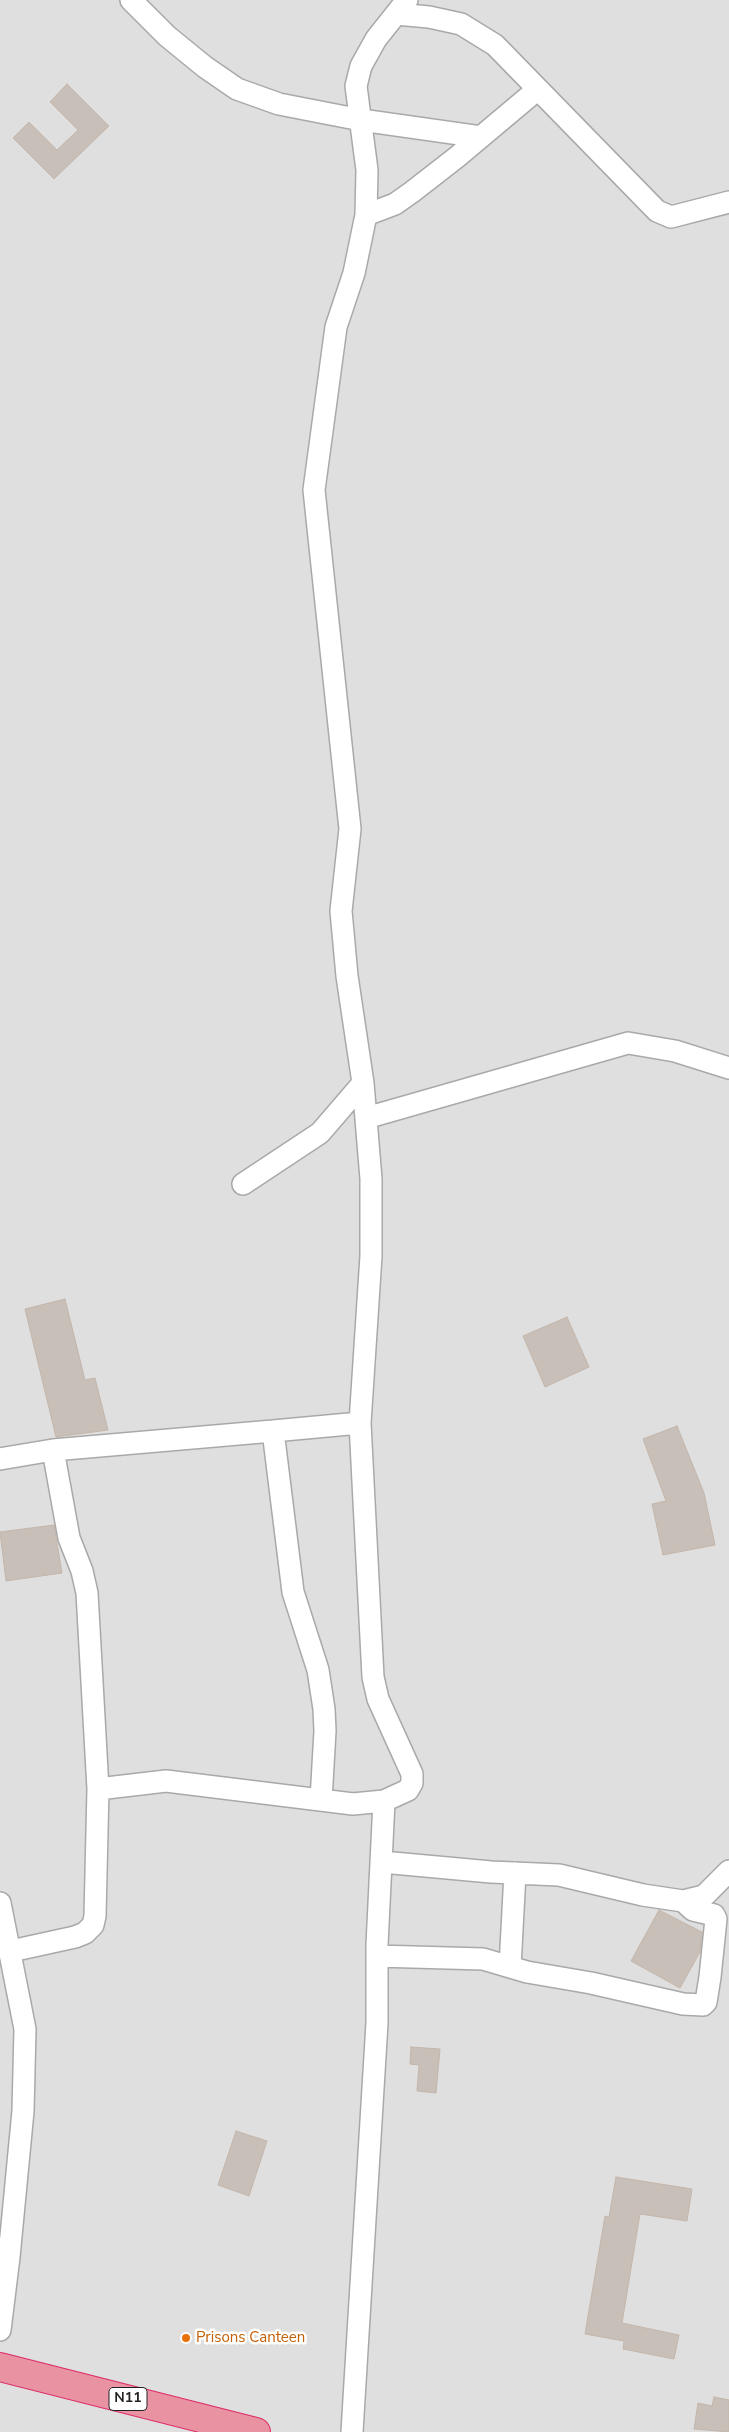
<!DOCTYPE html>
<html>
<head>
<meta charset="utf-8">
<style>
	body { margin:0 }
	canvas { display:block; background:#f2efe9 }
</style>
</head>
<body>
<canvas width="729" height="2432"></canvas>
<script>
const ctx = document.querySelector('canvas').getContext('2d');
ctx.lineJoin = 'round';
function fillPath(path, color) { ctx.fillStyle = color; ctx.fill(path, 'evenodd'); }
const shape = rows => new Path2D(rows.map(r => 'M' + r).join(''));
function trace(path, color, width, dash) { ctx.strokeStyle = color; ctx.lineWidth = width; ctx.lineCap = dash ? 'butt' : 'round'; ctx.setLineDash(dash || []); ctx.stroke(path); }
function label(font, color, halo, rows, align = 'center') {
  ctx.font = font + ' "Nunito Sans",sans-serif'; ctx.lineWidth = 5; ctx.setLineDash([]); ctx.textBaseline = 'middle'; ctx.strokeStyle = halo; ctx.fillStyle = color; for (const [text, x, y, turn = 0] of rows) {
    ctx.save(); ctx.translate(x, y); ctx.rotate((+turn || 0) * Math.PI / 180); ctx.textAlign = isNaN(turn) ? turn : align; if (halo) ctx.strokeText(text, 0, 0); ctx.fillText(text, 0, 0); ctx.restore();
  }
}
fillPath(shape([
	[0,0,729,0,729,2432,0,2432]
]), '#e0dfdf');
const building = shape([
	[67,84,109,126,54,179,13,138,29,122,57,150,78,130,50,102,67,84],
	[65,1299,85,1380,95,1378,108,1430,56,1437,25,1309,65,1299],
	[567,1317,589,1367,545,1387,523,1336,567,1317],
	[677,1426,704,1493,715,1545,663,1555,652,1504,666,1501,643,1439,677,1426],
	[54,1525,62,1573,6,1581,0,1532,54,1525],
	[659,1910,702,1932,700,1952,680,1988,631,1961,659,1910],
	[411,2047,440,2049,436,2093,417,2091,419,2065,410,2064,411,2047],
	[236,2131,267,2141,249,2196,218,2185,236,2131],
	[616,2177,692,2189,687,2221,640,2214,622,2323,679,2335,674,2359,623,2349,624,2341,585,2334,605,2216,609,2217,616,2177],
	[714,2397,729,2400,729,2432,694,2429,698,2403,712,2406,714,2397]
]);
fillPath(building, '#c7bfb8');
trace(building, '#c4b6ab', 1);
const minor = shape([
	[131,0,167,36,205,67,237,89,279,104,361,120,481,137],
	[396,14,429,17,461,24,495,45,657,211,671,217,729,202],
	[366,215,395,204,412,192,457,157,538,89],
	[366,1118,628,1043,675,1051,729,1068],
	[243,1184,320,1133,363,1083],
	[273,1431,360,1423],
	[53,1450,273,1431,293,1592,318,1670,324,1709,325,1731,321,1800],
	[0,1459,53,1450,69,1538,82,1571,87,1593,98,1789,95,1916,93,1925,85,1933,75,1937,11,1951],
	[98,1789,166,1781,353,1804,384,1801,377,1945,377,2023,352,2432],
	[384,1801,408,1790,412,1783,412,1774,378,1699,373,1677,360,1423,371,1256,371,1179,363,1083,347,976,341,911,350,829,314,490,336,327,354,273,366,215,367,170,356,86,361,66,376,39,407,0],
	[382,1862,491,1872,559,1875,643,1895,683,1901,704,1896,729,1871],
	[0,1903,25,2029,23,2111,9,2257],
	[377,1956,483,1959,527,1972,591,1983,683,2004,703,2005,706,2002,710,1977,716,1919,714,1915,693,1910,683,1901],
	[510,1967,515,1873],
	[0,2249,9,2257,0,2330]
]);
const highway = shape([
	[0,2367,256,2432]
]);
trace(minor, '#a9a9a9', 24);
trace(highway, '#dc2a67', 30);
trace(minor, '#fff', 21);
trace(highway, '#e892a2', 28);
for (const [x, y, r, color] of [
	[186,2338,5,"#e8710a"]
]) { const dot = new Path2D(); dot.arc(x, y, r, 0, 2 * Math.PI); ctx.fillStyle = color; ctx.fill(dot); trace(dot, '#fff', 2); }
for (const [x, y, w] of [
	[128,2399,38]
]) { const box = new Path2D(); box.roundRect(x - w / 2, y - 11.5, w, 23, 4); ctx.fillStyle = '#fff'; ctx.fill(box); trace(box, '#222', 1); }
label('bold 14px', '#222', null, [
	["N11",128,2399]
]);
label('15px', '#c56008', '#fff', [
	["Prisons Canteen",196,2338]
], 'left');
</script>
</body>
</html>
